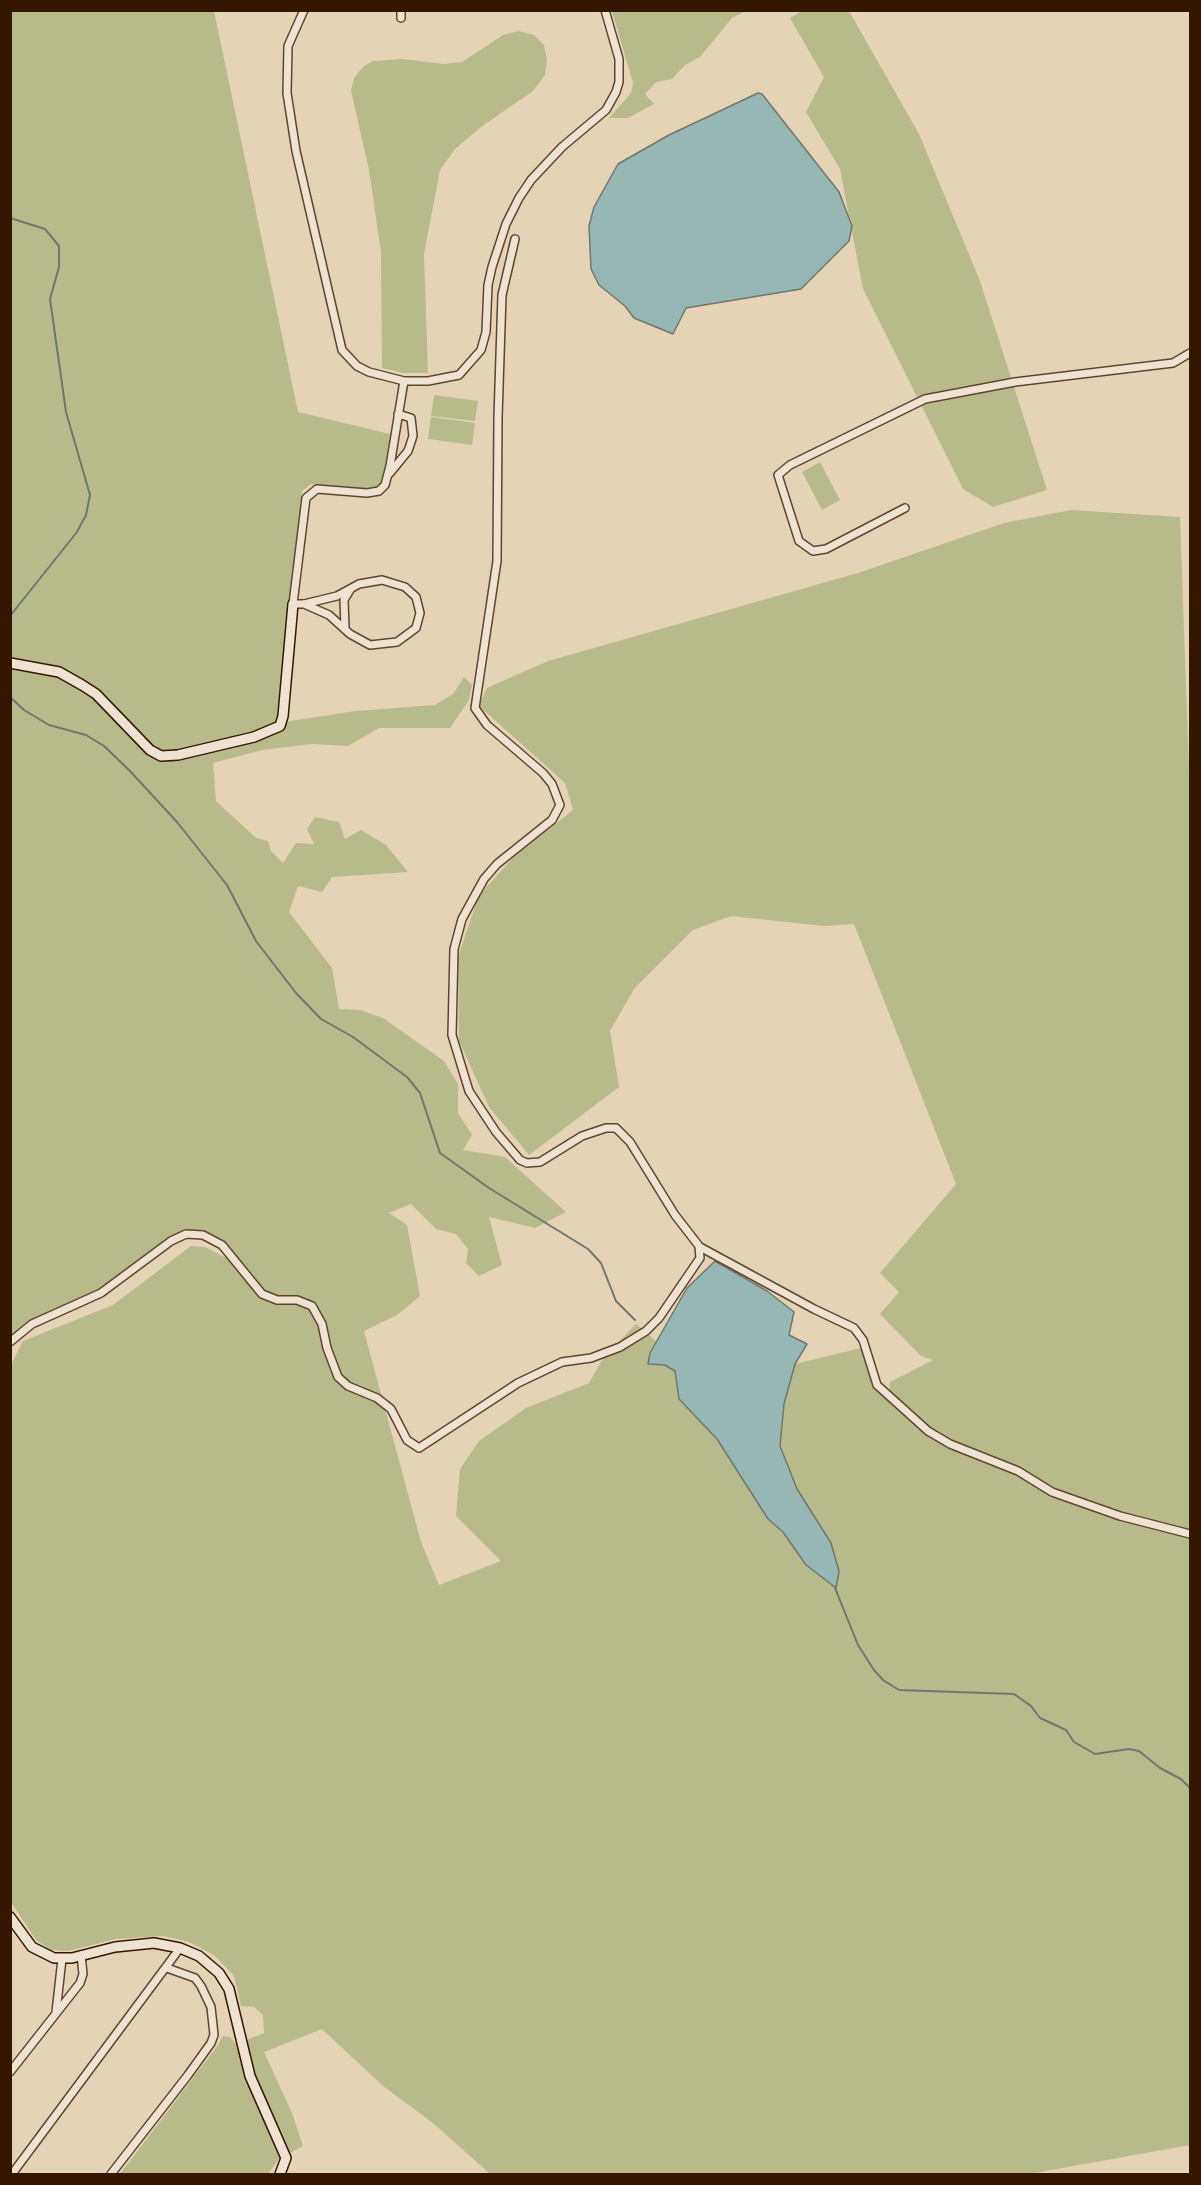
<!DOCTYPE html>
<html>
<head>
<meta charset="utf-8">
<style>
	body { margin:0 }
	#map { position:relative; width:1201px; height:2185px; overflow:hidden; background:#e5d3b6; font-family:"Libre Caslon Text",serif }
	canvas { display:block }
	.frame { position:absolute; inset:0; border:12px solid #341601; pointer-events:none }
</style>
</head>
<body>
<div id="map">
<canvas width="1201" height="2185"></canvas>
<div class="frame"></div>
</div>
<script>
const ctx = document.querySelector('canvas').getContext('2d');
ctx.lineJoin = 'round';
function fillPath(path, color) { ctx.fillStyle = color; ctx.fill(path, 'evenodd'); }
const shape = rows => new Path2D(rows.map(r => 'M' + r).join(''));
function trace(path, color, width, dash) { ctx.strokeStyle = color; ctx.lineWidth = width; ctx.lineCap = dash ? 'butt' : 'round'; ctx.setLineDash(dash || []); ctx.stroke(path); }
fillPath(shape([
	[11,11,214,11,298,412,390,434,384,478,377,488,365,490,311,484,302,491,277,723,356,711,435,705,453,694,464,677,472,685,469,700,450,728,379,728,348,746,312,744,262,750,213,763,216,801,256,838,268,841,271,851,283,863,296,843,314,844,307,829,315,817,339,822,345,839,361,830,386,845,408,872,332,877,322,892,298,886,289,912,332,968,339,1009,360,1010,383,1018,444,1061,458,1084,458,1113,472,1135,463,1150,505,1157,566,1212,535,1228,489,1217,502,1265,479,1276,466,1263,468,1249,456,1234,436,1229,411,1204,389,1213,407,1225,420,1296,397,1315,364,1331,421,1542,439,1585,501,1561,456,1516,460,1469,479,1441,526,1408,589,1383,603,1358,636,1324,657,1342,650,1353,675,1371,680,1399,717,1439,768,1519,783,1532,806,1565,835,1587,831,1543,797,1489,780,1446,784,1404,795,1364,865,1347,873,1377,889,1395,890,1382,933,1360,921,1356,880,1314,899,1292,880,1273,956,1184,854,924,824,926,731,916,693,930,634,989,610,1031,619,1087,529,1155,489,1107,459,1041,458,957,479,895,513,858,573,810,565,783,479,706,487,688,548,661,858,573,1004,523,1071,510,1180,517,1190,798,1190,2145,1029,2174,490,2174,433,2123,383,2086,322,2029,264,2052,292,2113,303,2146,279,2159,268,2174,120,2174,218,2045,223,2036,230,2037,236,2044,264,2033,263,2015,254,2007,241,2006,234,1976,214,1955,189,1942,163,1936,116,1939,68,1951,51,1950,36,1940,11,1902,11,1365,23,1341,113,1305,191,1246,205,1247,234,1262,212,1238,186,1234,101,1293,32,1324,11,1342],
	[612,11,612,10,746,11,732,18,700,57,685,65,672,79,656,82,645,94,654,104,628,118,609,118,631,93,633,83],
	[802,11,849,11,919,134,980,281,1047,490,993,507,963,489,863,289,840,169,806,112,824,77,790,18],
	[519,31,534,35,544,45,547,60,545,75,533,91,481,127,455,149,440,170,424,254,428,373,403,373,382,368,381,252,369,170,351,91,354,78,364,66,373,61,402,59,444,64,462,62,503,35],
	[434,395,478,401,475,421,431,416],
	[431,417,475,423,472,445,428,439],
	[820,462,840,500,822,510,802,472]
]), '#b7bb8c');
const water = shape([
	[758,93,762,94,839,192,852,226,849,241,801,289,686,308,673,334,634,318,625,306,599,285,591,269,589,226,594,207,618,164,669,135,758,93],
	[715,1261,767,1291,794,1312,789,1335,807,1344,795,1364,784,1404,780,1446,797,1489,831,1543,839,1571,836,1588,806,1565,783,1532,768,1519,717,1439,679,1399,675,1371,665,1365,648,1364,650,1353,687,1288,715,1261]
]);
fillPath(water, '#96b7b3');
trace(water, '#6f776c', 1.5);
trace(shape([
	[10,218,45,229,59,246,59,267,50,299,66,412,90,495,86,515,77,532,10,616],
	[10,697,24,710,49,725,86,735,104,746,130,771,177,822,227,885,256,941,296,993,321,1019,353,1037,407,1077,420,1093,440,1153,489,1188,588,1249,601,1263,616,1301,635,1320],
	[835,1588,858,1645,874,1670,883,1680,899,1690,1014,1694,1031,1706,1040,1718,1066,1730,1074,1742,1095,1754,1129,1749,1139,1751,1160,1768,1181,1779,1190,1788]
]), '#6f776c', 2);
const street = shape([
	[304,10,288,46,287,93,296,151,342,350,357,366,369,372,404,381],
	[401,18,401,10],
	[389,474,408,451,413,436,411,418,398,414],
	[905,508,826,549,813,551,799,541,778,475,790,465,925,399,1015,382,1173,363,1190,353],
	[304,604,329,615,350,634,370,645,397,642,416,628,420,613,416,597,405,587,382,580,359,584,337,596,304,604,293,604,306,498,317,489,367,493,379,491,385,485,390,466,404,381,428,381,459,375,481,350,486,332,488,285,492,267,506,224,519,198,531,180,562,147,606,110,616,92,619,82,619,59,605,10],
	[345,628,344,600,350,590],
	[700,1247,814,1309,854,1328,863,1340,877,1385,928,1431,950,1444,1018,1471,1052,1492,1120,1516,1190,1534],
	[10,1342,32,1324,101,1293,171,1241,186,1234,203,1235,222,1245,262,1294,277,1300,297,1300,312,1306,322,1324,327,1348,338,1377,348,1386,377,1398,391,1409,407,1440,419,1448,518,1383,562,1362,591,1358,620,1347,646,1331,659,1318,700,1258,699,1246,675,1215,630,1142,616,1128,606,1128,582,1136,540,1162,527,1163,520,1160,496,1132,469,1091,452,1035,454,949,462,919,484,879,497,864,552,820,560,805,552,784,543,773,487,725,475,708,497,561,498,417,502,295,515,239],
	[56,2012,62,1959],
	[10,2072,80,1983,83,1974,81,1955],
	[12,2174,180,1948],
	[111,2174,188,2075,211,2043,214,2035,211,2007,201,1986,195,1978,167,1968]
]);
const secondary = shape([
	[10,663,59,672,82,685,96,694,150,750,161,756,178,755,254,737,280,726,283,716,293,604],
	[10,1917,32,1947,54,1958,72,1958,115,1947,154,1943,180,1948,199,1956,219,1973,229,1989,250,2076,286,2158,280,2174]
]);
trace(street, '#60452e', 10);
trace(secondary, '#341601', 12);
trace(street, '#eee2d0', 7);
trace(secondary, '#eee2d0', 9);
</script>
</body>
</html>
